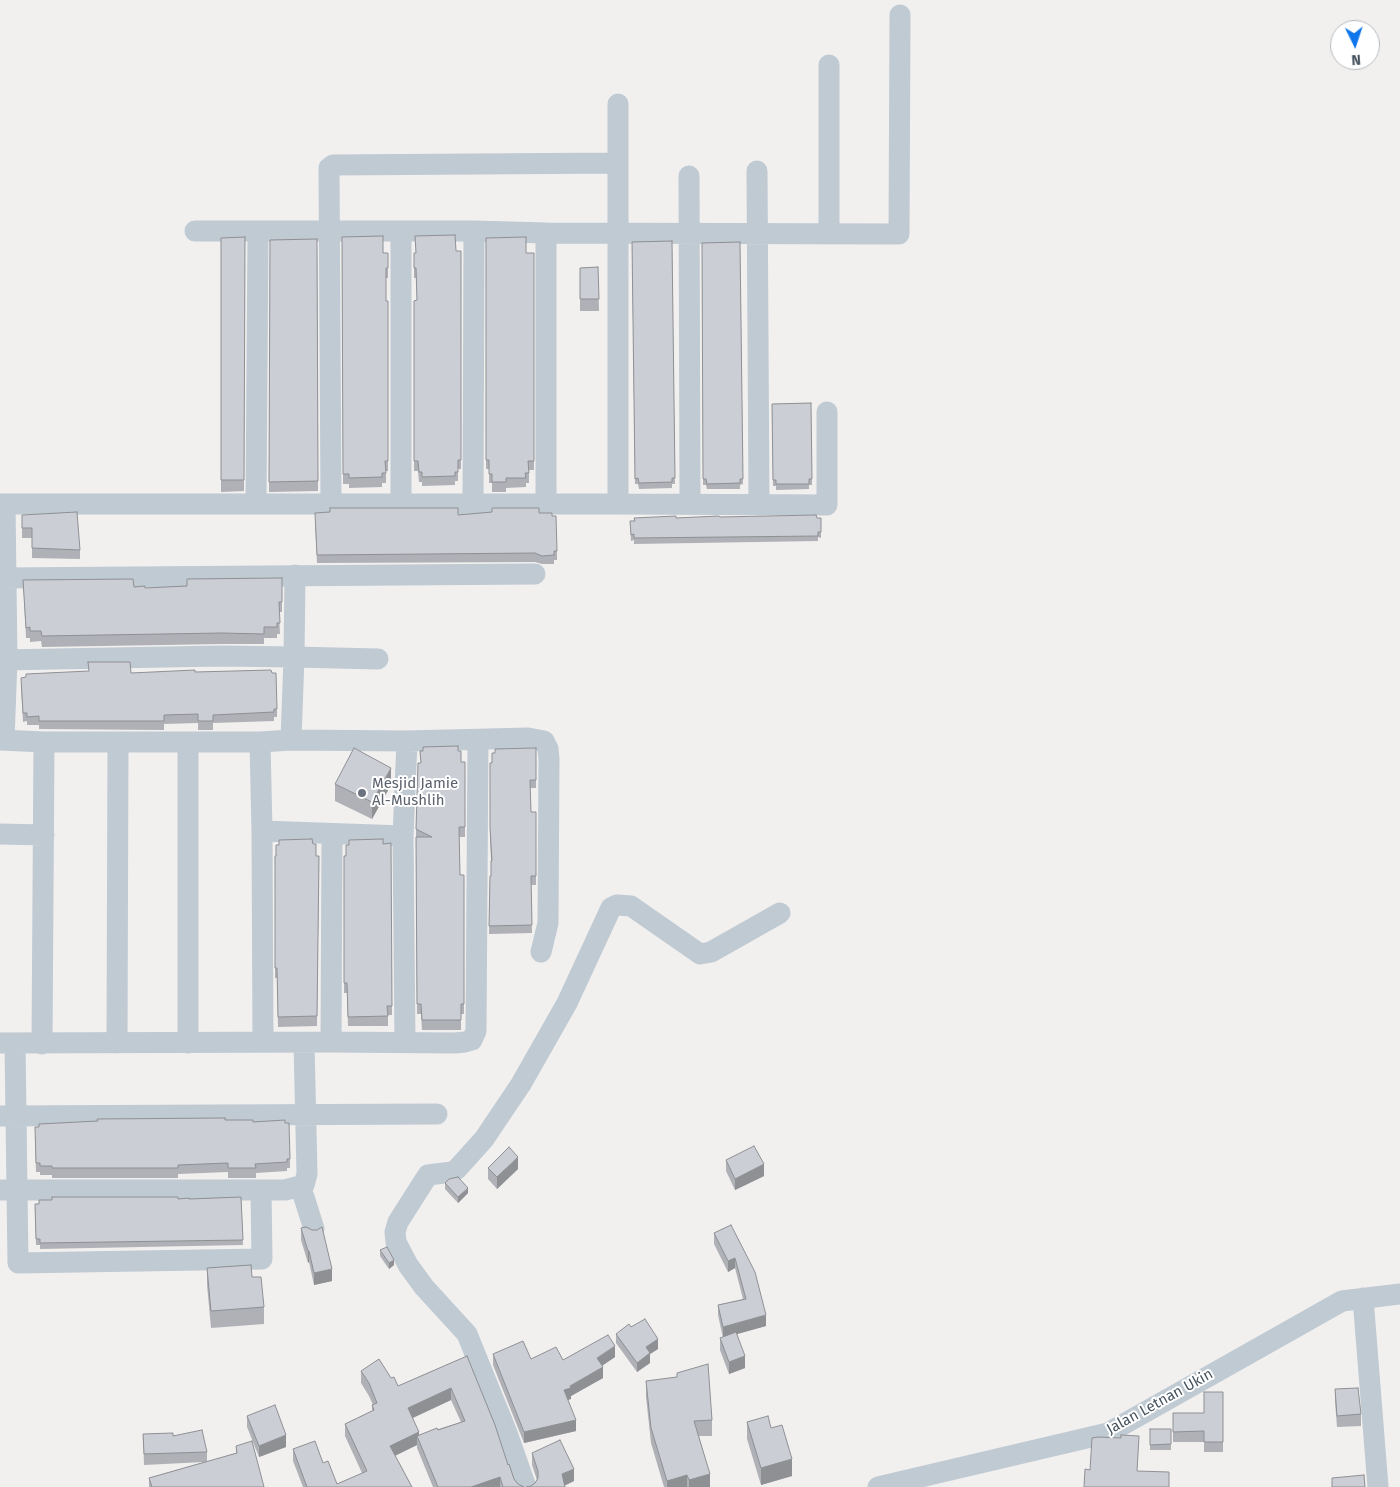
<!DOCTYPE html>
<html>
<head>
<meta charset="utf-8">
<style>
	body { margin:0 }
	#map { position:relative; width:1400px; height:1487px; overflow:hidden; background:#f2efef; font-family:"Fira Sans",sans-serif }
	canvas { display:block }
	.north { position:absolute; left:1330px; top:20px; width:50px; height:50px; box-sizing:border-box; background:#fff; border:1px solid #b5babf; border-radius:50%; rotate:176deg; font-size:14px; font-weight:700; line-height:20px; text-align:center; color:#46535e }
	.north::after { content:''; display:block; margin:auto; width:18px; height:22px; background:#0f77eb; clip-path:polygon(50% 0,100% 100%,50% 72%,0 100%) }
</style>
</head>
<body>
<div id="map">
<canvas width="1400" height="1487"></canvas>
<div class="north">N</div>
</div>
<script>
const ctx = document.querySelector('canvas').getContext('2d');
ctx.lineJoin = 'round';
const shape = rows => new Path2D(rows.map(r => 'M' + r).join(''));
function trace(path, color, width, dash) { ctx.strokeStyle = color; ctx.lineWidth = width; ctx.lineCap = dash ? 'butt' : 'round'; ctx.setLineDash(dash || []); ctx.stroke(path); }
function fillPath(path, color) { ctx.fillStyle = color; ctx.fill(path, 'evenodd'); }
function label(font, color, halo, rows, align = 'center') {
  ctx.font = font + ' "Fira Sans",sans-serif'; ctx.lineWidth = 4; ctx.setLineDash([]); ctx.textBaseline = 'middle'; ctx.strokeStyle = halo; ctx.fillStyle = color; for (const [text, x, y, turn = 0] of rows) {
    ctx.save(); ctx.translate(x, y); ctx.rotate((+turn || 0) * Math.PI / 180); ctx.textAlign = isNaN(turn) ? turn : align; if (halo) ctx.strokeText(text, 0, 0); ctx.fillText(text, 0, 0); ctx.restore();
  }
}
trace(shape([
	[757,171,759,505],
	[689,176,690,504],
	[546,233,899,234,900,15],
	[829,233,829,65],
	[0,504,546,504,546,233,474,231,195,231],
	[256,504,258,231],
	[331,504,329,168,333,165,618,163],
	[473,504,474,231],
	[546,504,618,504,618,104],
	[618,504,827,505,827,412],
	[401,505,401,231],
	[295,575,294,657,378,659],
	[0,578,535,574],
	[0,660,222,656,294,657,291,740],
	[0,740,44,742,260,742,291,740,407,741,528,738,544,741,548,749,549,759,548,923,541,952],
	[4,740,7,660,5,504],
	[188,742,188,1043],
	[260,742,262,831,263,1042],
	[262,831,403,836],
	[0,834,44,835],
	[331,1042,332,835],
	[405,1042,403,836,407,741],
	[0,1043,331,1042,455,1043,465,1042,472,1040,476,1031,478,740],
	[15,1043,18,1263,262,1259,261,1190],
	[117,1043,118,742],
	[42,1044,44,742],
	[0,1116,437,1114],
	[304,1185,300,1189,304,1197,314,1229],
	[0,1190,285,1190,304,1185,307,1174,304,1043],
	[1363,1298,1378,1487],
	[526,1487,507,1433,467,1334,424,1287,408,1265,396,1242,395,1232,398,1222,426,1178,428,1175,452,1172,457,1169,484,1139,521,1084,567,1003,611,908,617,905,631,906,700,954,711,952,780,913],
	[878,1487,1108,1433,1342,1301,1400,1294]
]), '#bfcad2', 21);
fillPath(shape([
	[415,236,456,251,461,261,461,469,458,469,458,481,455,481,455,485,422,486,422,482,419,482,418,471,414,471,414,301,417,300,416,278,414,278,414,253,416,253],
	[245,237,244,491,221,492,221,238],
	[342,237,383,253,388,253,388,278,386,278,386,301,388,301,388,471,386,471,386,483,382,483,382,487,349,488,349,484,343,484],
	[486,238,526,253,534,253,534,470,529,470,529,483,526,483,526,487,506,488,506,492,492,492,492,483,489,483,489,469,486,469],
	[317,239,318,491,269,492,270,240],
	[672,241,675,484,672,484,672,488,639,489,638,484,635,484,632,242],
	[740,242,743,484,740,485,740,489,707,489,706,485,703,485,702,243],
	[598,267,599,311,580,311,580,268],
	[811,403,812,485,809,485,809,489,776,490,776,486,773,486,772,404],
	[539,513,557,551,557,560,554,560,554,564,542,564,535,562,317,563,315,521,458,515],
	[22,515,80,550,80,559,32,558,32,538,22,538],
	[720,517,821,518,821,538,818,537,818,541,634,544,634,540,631,541,630,521,676,518],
	[282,578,282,612,279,612,280,634,277,634,277,638,264,638,264,644,222,644,42,647,41,641,30,642,30,638,26,638,23,580,145,588,187,586],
	[195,672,277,709,277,717,274,717,274,721,213,723,213,730,198,730,198,723,164,724,164,730,39,729,39,725,27,725,27,721,23,722,21,686,131,673],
	[536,748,536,788,530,788,531,812,536,812,536,885,531,885,532,933,489,934,490,876,491,876,491,861,490,837,490,763],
	[420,751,458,751,461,762,465,762,465,837,459,837,460,875,464,875,464,1014,461,1014,461,1030,422,1030,421,1014,417,1014,416,829,421,763],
	[335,784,391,785,372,819,335,801],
	[391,843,392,1015,388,1015,388,1026,348,1026,347,993,344,993,344,856,383,844],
	[313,844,316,856,319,856,317,1026,278,1027,277,978,275,978,275,856,276,856,276,845],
	[225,1120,253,1122,290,1159,290,1168,287,1168,287,1171,256,1173,256,1178,228,1178,228,1172,178,1174,178,1178,52,1178,52,1175,40,1175,40,1172,36,1172,35,1136],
	[726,1160,764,1176,735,1190,726,1171],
	[488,1168,518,1169,497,1189,488,1179],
	[445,1183,468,1193,458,1203,445,1189],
	[241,1197,243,1245,40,1249,40,1245,36,1245,35,1204,178,1199,189,1199],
	[731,1225,766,1326,737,1334,745,1368,729,1374,720,1350,720,1338,723,1338,718,1315,718,1305,743,1299,735,1268,728,1272,714,1244,714,1233],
	[301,1228,332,1281,314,1285,309,1262,308,1263,301,1240],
	[380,1250,394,1265,389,1269,380,1256],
	[207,1268,252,1277,264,1307,264,1324,211,1328,207,1285],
	[631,1327,658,1349,650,1354,650,1363,637,1372,616,1343,616,1334],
	[493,1354,531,1359,563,1360,615,1357,602,1366,603,1378,571,1396,571,1399,568,1400,576,1431,524,1443,493,1365],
	[467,1356,508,1465,514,1479,518,1484,524,1487,433,1487,417,1448,417,1445,395,1456,412,1487,303,1487,293,1461,293,1449,323,1463,337,1484,362,1473,345,1436,345,1424,372,1411,372,1405,373,1405,369,1396,361,1383,361,1371,391,1378,398,1386],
	[451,1400,461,1422,419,1435,413,1418],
	[677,1373,712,1420,712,1436,699,1436,710,1487,664,1487,651,1443,646,1397,646,1381,677,1377],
	[1335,1389,1361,1414,1361,1426,1337,1427,1335,1401],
	[1223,1392,1223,1452,1204,1452,1204,1442,1173,1442,1173,1413,1204,1413],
	[247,1416,286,1447,259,1457,247,1427],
	[747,1422,771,1428,792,1476,761,1485,747,1439],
	[1150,1429,1171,1429,1171,1450,1150,1450],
	[143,1434,173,1436,207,1452,207,1462,236,1453,236,1446,264,1487,149,1487,149,1478,204,1462,144,1465],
	[532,1453,574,1481,564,1485,531,1486,535,1483,537,1480,532,1465]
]), '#afb1b6');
fillPath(shape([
	[391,768,391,785,372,819,372,802],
	[518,1157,518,1169,497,1189,497,1177],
	[764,1164,764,1176,735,1190,735,1179],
	[468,1188,468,1193,458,1203,458,1197],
	[308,1251,309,1251,309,1262,308,1263],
	[735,1258,735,1268,728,1272,728,1261],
	[394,1260,394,1265,389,1269,389,1263],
	[332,1269,332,1281,314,1285,314,1273],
	[766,1315,766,1326,723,1338,723,1327],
	[658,1339,658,1349,650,1354,650,1363,637,1372,637,1363,646,1347],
	[615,1346,615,1357,597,1369,597,1358],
	[745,1356,745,1368,729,1374,729,1362],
	[603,1367,603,1378,571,1396,571,1399,564,1401,564,1390],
	[451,1388,451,1400,408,1420,408,1408],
	[576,1420,576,1431,524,1443,524,1432],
	[419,1432,419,1442,417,1436,417,1445,390,1458,390,1446],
	[286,1435,286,1447,259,1457,259,1446],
	[792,1459,792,1476,761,1485,761,1468],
	[574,1469,574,1481,562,1487,562,1474],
	[710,1474,710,1487,689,1487,689,1480],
	[687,1475,687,1487,667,1487,667,1481],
	[500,1477,500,1487,471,1487]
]), '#8e9094');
const building = shape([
	[455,235,456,251,461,251,461,460,458,460,458,472,455,472,455,476,422,477,422,472,419,472,418,461,414,461,414,301,417,300,416,268,414,268,414,253,416,253,415,236,455,235],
	[383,236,383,253,388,253,388,268,386,268,386,301,388,301,388,461,385,461,386,473,382,473,382,477,349,478,349,474,343,474,342,237,383,236],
	[245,237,244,480,221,480,221,238,245,237],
	[526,237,526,253,534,253,534,461,528,461,529,473,525,473,526,478,506,478,506,482,492,482,492,474,489,474,489,460,486,460,486,238,526,237],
	[317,239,318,481,269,482,270,240,317,239],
	[672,241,675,478,672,478,672,482,639,483,638,478,635,479,632,242,672,241],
	[740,242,743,479,740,479,740,483,707,484,706,479,703,479,702,243,740,242],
	[598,267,599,299,580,299,580,268,598,267],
	[811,403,812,479,809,479,809,484,776,484,776,480,773,480,772,404,811,403],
	[330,508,458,508,458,515,492,512,492,508,539,508,539,513,552,513,552,516,556,516,557,551,554,551,554,555,542,556,535,553,317,555,315,513,330,512,330,508],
	[77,512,80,550,32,548,32,528,22,528,22,515,77,512],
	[816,515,817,518,821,518,821,532,818,532,818,536,634,538,634,534,631,535,630,521,635,521,634,518,676,516,676,518,719,516,720,517,816,515],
	[282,578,282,602,279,602,280,623,277,623,277,627,264,627,264,634,222,633,42,636,41,631,30,631,30,627,26,628,23,580,133,579,134,587,145,586,145,588,187,586,187,579,282,578],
	[88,662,130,662,131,673,195,670,195,672,271,670,272,673,276,673,277,709,274,709,274,712,213,715,213,721,198,721,198,714,164,715,164,721,39,721,39,716,27,717,27,713,23,713,21,678,26,677,26,674,89,671,88,662],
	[458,746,458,751,461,751,461,762,465,762,465,827,459,827,460,875,464,875,464,1004,461,1004,461,1020,422,1020,421,1004,417,1004,416,837,432,837,416,829,418,763,421,763,420,751,423,751,423,747,458,746],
	[354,748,391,768,372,802,335,784,354,748],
	[536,748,536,780,530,780,531,812,536,812,536,876,531,876,532,925,489,926,490,876,491,876,491,861,492,861,490,828,490,763,492,763,492,753,495,753,495,749,536,748],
	[312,839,313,844,316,844,316,856,319,856,317,1016,278,1017,277,968,275,968,275,856,276,856,276,845,279,845,279,840,312,839],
	[383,839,383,844,391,843,392,1006,387,1006,388,1016,348,1017,347,983,344,983,344,856,346,856,346,845,349,845,349,840,383,839],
	[225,1118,225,1120,253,1120,253,1122,285,1120,285,1123,289,1123,290,1159,287,1159,287,1162,255,1164,256,1168,228,1168,228,1163,178,1165,178,1168,52,1168,52,1166,40,1166,40,1163,36,1163,35,1127,39,1127,39,1124,98,1121,97,1119,225,1118],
	[754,1146,764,1164,735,1179,726,1160,754,1146],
	[509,1147,518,1157,497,1177,488,1168,509,1147],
	[458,1177,468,1188,458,1197,445,1183,449,1179,458,1177],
	[52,1197,178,1197,178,1199,189,1198,189,1199,241,1197,243,1240,40,1243,40,1239,36,1239,35,1204,39,1204,39,1200,52,1200,52,1197],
	[731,1225,755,1272,766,1315,723,1327,718,1305,746,1299,735,1258,728,1261,714,1233,731,1225],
	[306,1227,312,1230,317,1230,322,1227,332,1269,314,1273,309,1251,308,1251,301,1228,306,1227],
	[387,1247,394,1260,389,1263,380,1250,387,1247],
	[251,1265,252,1277,261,1277,264,1307,211,1311,207,1268,251,1265],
	[645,1319,658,1339,646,1347,650,1353,637,1363,616,1334,629,1324,631,1327,645,1319],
	[736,1332,745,1356,729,1362,720,1338,736,1332],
	[608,1335,615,1346,597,1358,603,1367,570,1386,571,1388,564,1390,576,1420,524,1432,493,1354,523,1341,531,1359,556,1347,563,1360,608,1335],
	[467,1356,495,1425,508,1465,509,1464,514,1479,518,1484,524,1487,503,1487,500,1477,471,1487,438,1487,417,1436,437,1428,438,1430,465,1421,451,1388,408,1408,419,1432,390,1446,412,1487,307,1487,293,1449,315,1441,323,1463,328,1461,337,1484,367,1471,345,1424,374,1410,372,1405,377,1403,369,1383,361,1371,379,1359,391,1378,394,1377,398,1386,467,1356],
	[708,1364,712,1420,694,1421,710,1474,689,1480,687,1475,667,1481,651,1428,646,1381,677,1377,677,1373,708,1364],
	[1358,1388,1361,1414,1337,1416,1335,1389,1358,1388],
	[1204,1392,1223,1392,1223,1442,1204,1442,1204,1431,1173,1432,1173,1413,1204,1413,1204,1392],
	[275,1405,286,1435,259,1446,247,1416,275,1405],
	[768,1416,771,1428,782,1425,792,1459,761,1468,747,1422,768,1416],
	[1150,1429,1171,1429,1171,1444,1150,1445,1150,1429],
	[202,1430,207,1452,144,1454,143,1434,173,1433,173,1436,202,1430],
	[1121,1435,1139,1436,1137,1471,1169,1472,1169,1487,1084,1487,1085,1469,1090,1470,1092,1438,1098,1437,1121,1438,1121,1435],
	[560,1440,574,1469,562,1474,565,1487,526,1487,531,1486,535,1483,538,1478,538,1471,532,1453,560,1440],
	[252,1441,264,1487,152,1487,149,1478,237,1453,236,1446,252,1441],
	[1364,1475,1365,1487,1332,1487,1332,1478,1364,1475]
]);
fillPath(building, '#cbced4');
trace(building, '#8e9094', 1);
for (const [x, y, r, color] of [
	[362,793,5,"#6b7280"]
]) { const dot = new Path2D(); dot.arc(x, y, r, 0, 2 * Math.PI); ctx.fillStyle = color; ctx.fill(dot); trace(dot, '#fff', 2); }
label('15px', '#5b616d', '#fff', [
	["Mesjid Jamie",372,784],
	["Al-Mushlih",372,801]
], 'left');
label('15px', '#46535e', '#fff', [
	["Jalan Letnan Ukin",1160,1402,-29]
]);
</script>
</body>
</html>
